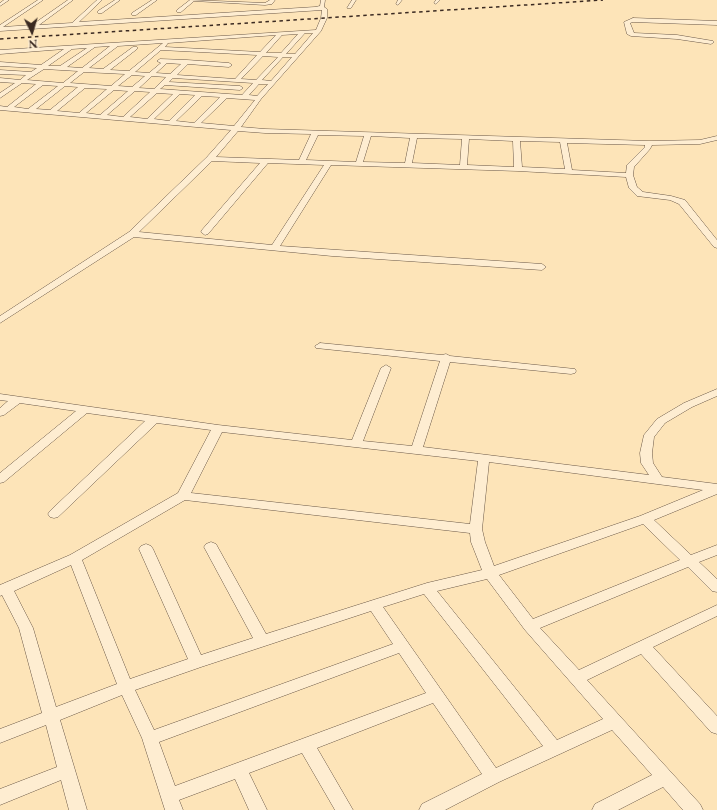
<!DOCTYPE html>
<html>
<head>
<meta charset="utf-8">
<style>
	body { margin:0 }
	#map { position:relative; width:717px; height:810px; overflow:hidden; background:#fde4b8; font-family:"EB Garamond",serif }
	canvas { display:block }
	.north { position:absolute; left:12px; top:12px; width:40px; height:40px; -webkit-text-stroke:3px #feedd1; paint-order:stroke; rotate:175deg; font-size:11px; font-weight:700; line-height:16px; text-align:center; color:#3a2921 }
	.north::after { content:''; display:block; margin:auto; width:14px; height:18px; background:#3a2921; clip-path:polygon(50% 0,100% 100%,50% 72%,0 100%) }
</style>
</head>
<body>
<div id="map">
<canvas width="717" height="810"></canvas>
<div class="north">N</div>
</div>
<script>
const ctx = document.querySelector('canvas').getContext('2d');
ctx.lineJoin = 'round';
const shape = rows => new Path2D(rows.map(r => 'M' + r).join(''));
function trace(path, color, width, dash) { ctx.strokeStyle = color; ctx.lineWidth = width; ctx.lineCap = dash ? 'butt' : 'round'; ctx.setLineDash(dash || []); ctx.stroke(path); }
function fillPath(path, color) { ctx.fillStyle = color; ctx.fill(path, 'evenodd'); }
const minor = shape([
	[4,0,9,0,0,6,0,3,4,0],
	[38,0,43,0,3,27,32,25,68,0,73,0,39,25,72,23,97,0,102,0,79,22,315,7,320,6,321,0,325,0,324,7,327,9,327,18,321,31,261,99,241,127,265,129,649,141,700,140,717,136,717,140,700,144,652,145,650,149,634,167,633,175,637,187,643,192,671,196,685,200,717,240,717,248,714,247,679,204,670,200,637,196,629,188,626,177,518,171,331,165,280,246,542,264,546,267,542,270,332,256,134,237,0,323,0,316,129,232,207,157,231,130,0,110,0,106,7,107,36,84,22,83,0,98,0,93,15,83,0,82,0,78,20,80,26,75,0,74,0,70,31,72,37,68,0,66,0,62,41,65,64,49,0,54,0,50,316,30,321,18,322,10,0,31,0,25,38,0],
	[305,33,313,33,295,54,286,54,305,33],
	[298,34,281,53,266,53,282,35,298,34],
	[276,35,260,52,165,47,168,43,276,35],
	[163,43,129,71,110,70,137,49,137,47,133,47,103,69,89,68,118,46,163,43],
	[110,46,82,68,67,67,95,47,110,46],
	[87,48,60,66,48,66,72,49,87,48],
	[161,50,257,55,235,79,177,75,188,64,229,67,232,65,229,63,187,60,160,59,157,61,161,63,149,73,135,72,161,50],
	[263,56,278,57,256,80,241,79,263,56],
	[283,57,292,57,271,81,262,80,283,57],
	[167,63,181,64,170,74,156,73,167,63],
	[44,69,78,71,63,83,27,80,44,69],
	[84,72,125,74,111,86,70,83,84,72],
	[132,75,145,76,132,87,118,86,132,75],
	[152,76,166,77,154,89,139,88,152,76],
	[173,78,253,83,242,95,160,89,165,85,240,90,243,88,240,86,169,82,173,78],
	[259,84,268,84,257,96,249,95,259,84],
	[43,85,58,86,28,109,14,107,43,85],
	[65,86,78,87,50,110,36,109,65,86],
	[85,88,107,89,79,113,57,111,85,88],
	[114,90,128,91,100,115,86,113,114,90],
	[135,91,150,92,123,117,107,115,135,91],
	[157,93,173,94,147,119,130,117,157,93],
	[180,94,195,95,169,121,154,119,180,94],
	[202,96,220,97,194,123,176,121,202,96],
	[227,98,255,100,234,126,201,123,227,98],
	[238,131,265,133,311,134,299,160,216,157,238,131],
	[318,135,364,136,356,162,306,160,318,135],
	[371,136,410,138,405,163,363,162,371,136],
	[417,138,462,139,460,165,412,163,417,138],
	[469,139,513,141,514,167,467,165,469,139],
	[520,141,560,142,565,169,522,167,520,141],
	[567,143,645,145,645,147,627,165,626,173,572,170,567,143],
	[212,161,260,163,202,230,201,232,205,235,208,234,268,163,324,165,272,245,139,232,212,161],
	[115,0,120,0,102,13,98,13,98,11,115,0],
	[152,0,157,0,136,15,132,15,132,13,152,0],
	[190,0,265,3,270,0,275,0,272,4,265,5,194,1,181,12,177,12,177,10,190,0],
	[352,0,356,0,351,8,347,8,352,0],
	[398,0,402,0,398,5,396,4,398,0],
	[436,0,440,0,436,4,434,3,436,0],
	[633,18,717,21,717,25,633,22,630,23,634,33,677,35,713,41,714,42,711,44,677,39,631,36,627,34,624,22,633,18],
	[320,343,442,355,446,354,450,356,575,369,576,371,575,373,571,374,450,362,423,447,649,475,641,463,640,453,644,435,657,419,684,403,717,389,717,396,692,407,665,423,654,437,652,453,653,463,662,477,717,484,717,494,654,520,691,555,717,545,717,555,699,562,717,579,717,592,712,591,688,567,540,628,579,670,717,605,717,616,653,647,717,716,717,734,711,732,641,654,587,680,700,804,703,810,683,810,663,787,618,810,592,810,595,804,652,775,612,730,499,782,445,810,419,810,422,804,482,774,433,703,317,748,353,810,335,810,302,753,249,773,267,810,249,810,235,779,179,800,183,810,165,810,142,738,122,695,60,720,87,810,69,810,61,780,0,805,0,789,57,767,46,725,0,743,0,729,42,713,19,628,2,595,0,596,0,585,70,555,178,493,211,430,157,423,58,517,54,518,50,517,48,514,50,511,145,421,87,413,4,482,0,483,0,473,76,411,20,403,4,415,0,416,0,408,8,401,0,400,0,394,218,425,352,440,381,368,386,365,391,368,363,441,412,446,440,361,316,348,315,346,320,343],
	[222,432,478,461,470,524,191,493,222,432],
	[489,462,703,490,640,516,494,566,485,542,482,529,489,462],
	[185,500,470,533,471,542,482,570,427,583,266,634,216,544,211,542,206,544,204,547,253,638,201,655,153,549,151,546,146,544,141,546,139,549,188,659,130,679,82,560,185,500],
	[643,524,680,560,533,619,499,575,643,524],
	[71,565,117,684,56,707,33,628,14,591,71,565],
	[487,579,525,630,603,719,557,740,437,591,487,579],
	[424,594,543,746,496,768,383,607,424,594],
	[371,611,393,644,154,730,135,690,201,667,371,611],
	[399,653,426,693,175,786,159,742,399,653]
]);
trace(minor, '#6b5847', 1);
fillPath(minor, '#feedd1');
trace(shape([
	[0,39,603,0]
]), '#3a2921', 1.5, [3.5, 3.5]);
</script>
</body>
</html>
